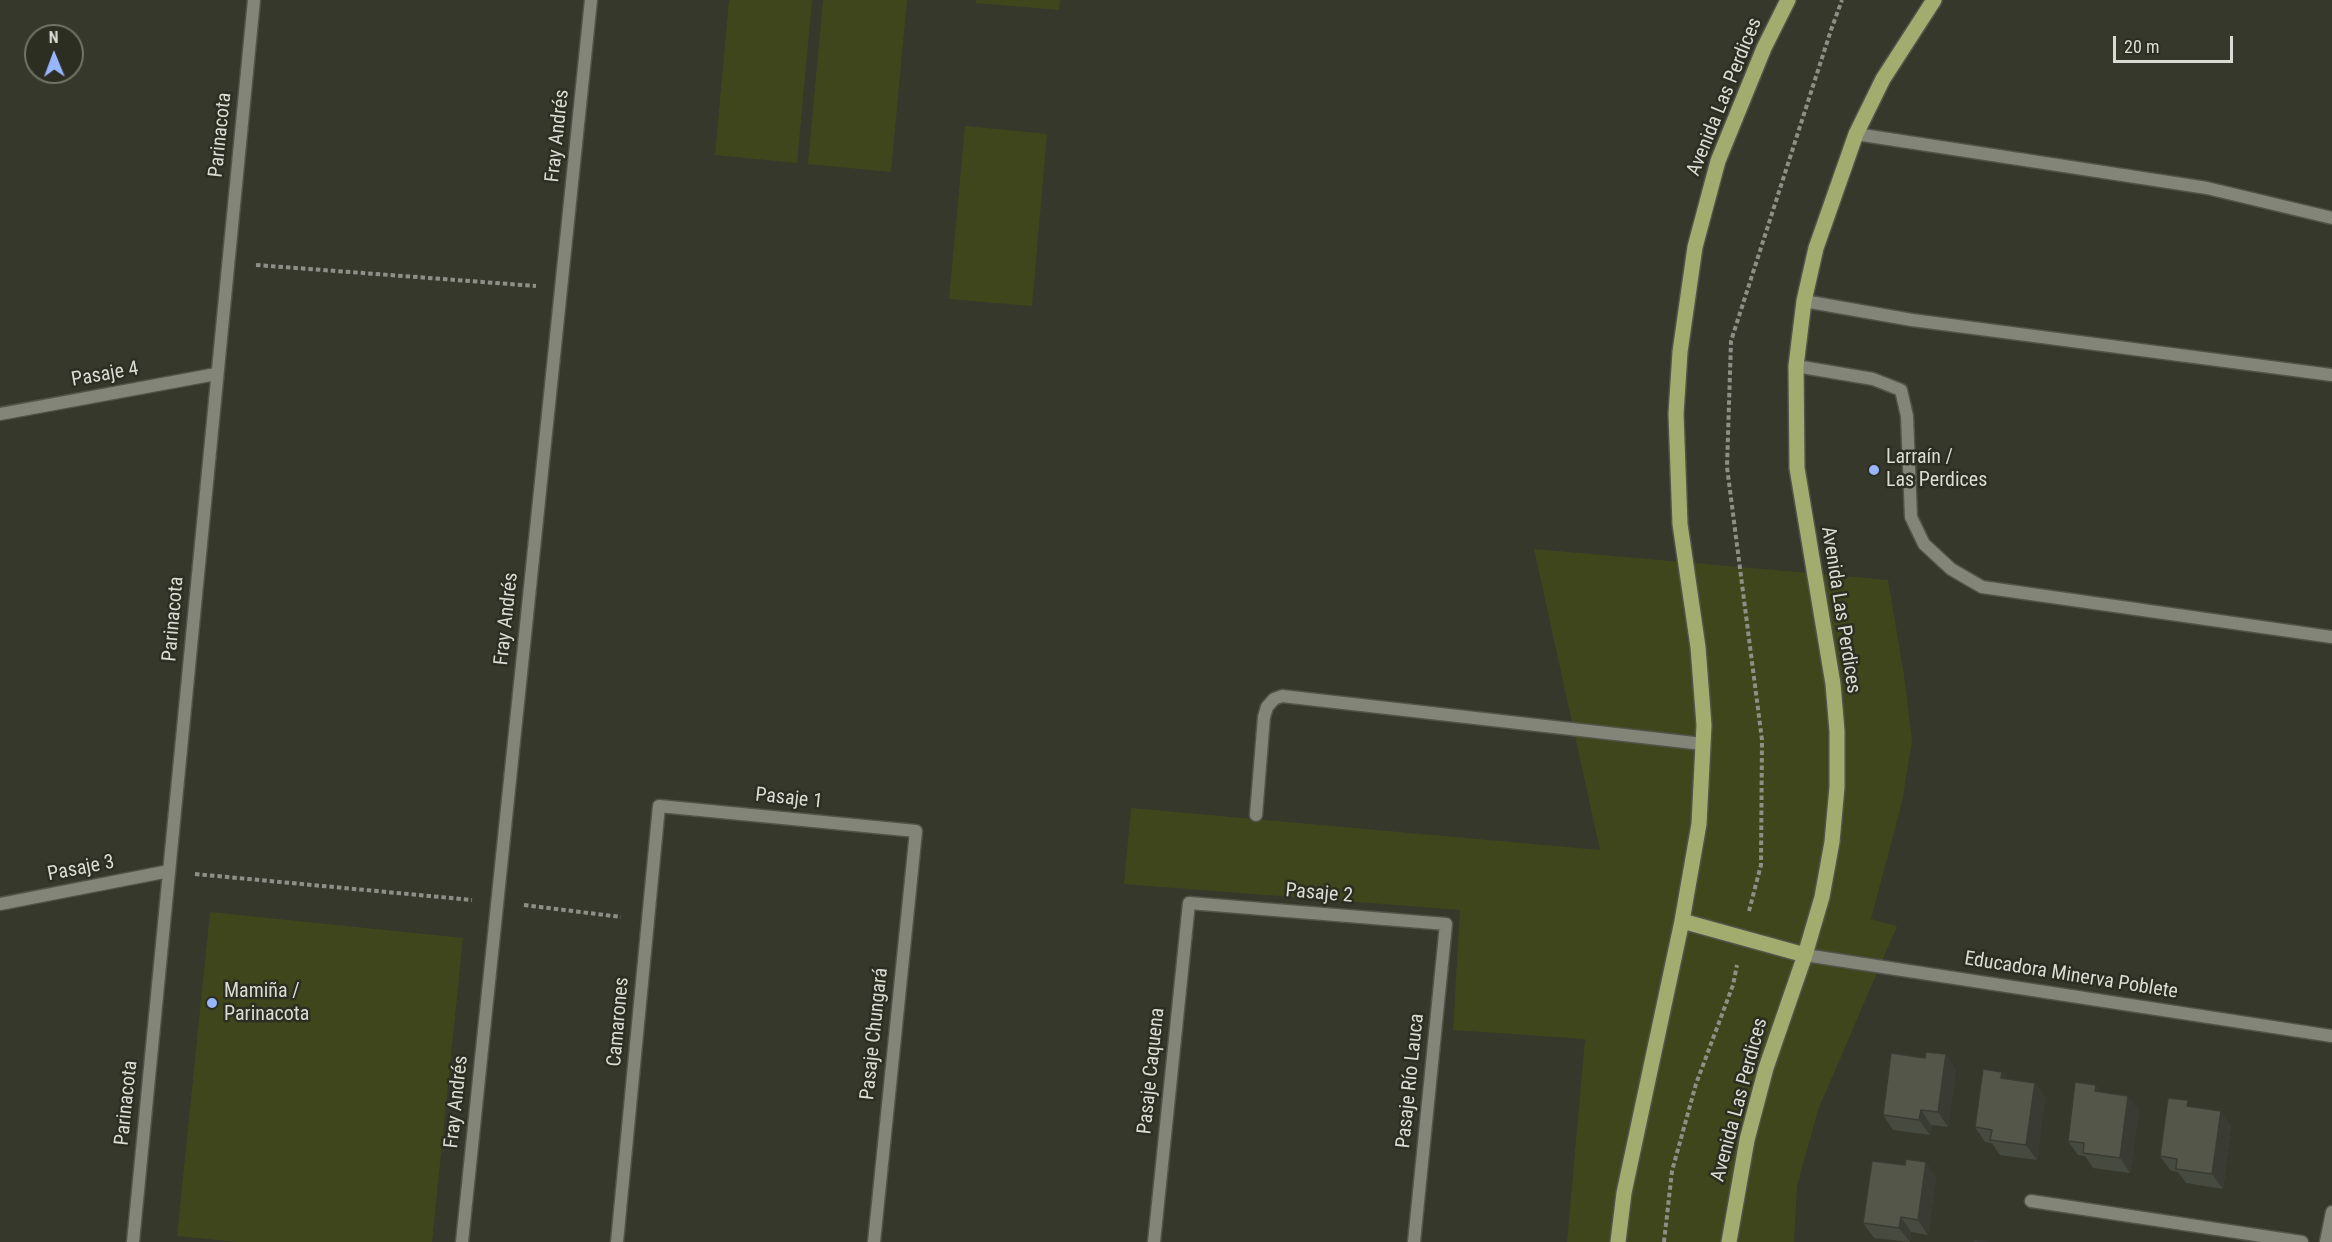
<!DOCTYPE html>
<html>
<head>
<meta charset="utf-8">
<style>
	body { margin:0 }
	#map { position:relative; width:2332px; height:1242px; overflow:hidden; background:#36382c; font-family:"Roboto Condensed",sans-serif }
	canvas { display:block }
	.north { position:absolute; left:24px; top:24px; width:60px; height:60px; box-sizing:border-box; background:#2c2e22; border:2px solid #727469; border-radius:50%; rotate:359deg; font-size:16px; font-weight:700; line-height:24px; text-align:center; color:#dadcd4 }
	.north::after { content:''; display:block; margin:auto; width:21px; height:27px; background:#97b6fd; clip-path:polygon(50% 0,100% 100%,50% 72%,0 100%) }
	.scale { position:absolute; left:2113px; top:36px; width:120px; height:27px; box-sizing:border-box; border:3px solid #dadcd4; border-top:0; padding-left:8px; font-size:18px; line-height:21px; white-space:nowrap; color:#dadcd4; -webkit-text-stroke:4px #2c2e22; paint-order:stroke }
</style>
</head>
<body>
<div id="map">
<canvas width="2332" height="1242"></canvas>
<div class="north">N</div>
<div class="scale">20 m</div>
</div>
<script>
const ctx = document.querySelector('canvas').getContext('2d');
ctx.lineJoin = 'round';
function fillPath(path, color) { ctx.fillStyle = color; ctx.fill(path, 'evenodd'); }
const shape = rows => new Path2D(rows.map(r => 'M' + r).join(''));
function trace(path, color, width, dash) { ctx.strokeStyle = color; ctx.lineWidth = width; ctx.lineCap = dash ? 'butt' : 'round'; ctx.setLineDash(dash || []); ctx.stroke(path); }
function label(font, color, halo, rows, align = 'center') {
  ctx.font = font + ' "Roboto Condensed",sans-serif'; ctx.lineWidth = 5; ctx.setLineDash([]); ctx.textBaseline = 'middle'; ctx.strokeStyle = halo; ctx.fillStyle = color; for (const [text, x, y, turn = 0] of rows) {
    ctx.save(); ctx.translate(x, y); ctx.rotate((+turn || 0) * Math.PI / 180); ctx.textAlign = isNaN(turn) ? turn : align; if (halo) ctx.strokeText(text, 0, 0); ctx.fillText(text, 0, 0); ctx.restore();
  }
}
fillPath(shape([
	[729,0,812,0,797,163,715,155],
	[823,0,907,0,891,172,808,164],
	[976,0,1060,0,1059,10,976,3],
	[965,126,1047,134,1032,306,949,299],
	[1534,549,1888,580,1904,675,1912,741,1902,802,1871,919,1897,926,1818,1110,1797,1186,1794,1242,1567,1242,1585,1039,1453,1030,1460,910,1124,884,1131,808,1600,850],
	[210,912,463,938,432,1242,238,1242,177,1236]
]), '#40461b');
const service = shape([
	[1256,815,1264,717,1267,707,1274,699,1282,696,1703,744]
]);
const minor = shape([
	[1856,134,2207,188,2332,218],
	[1804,301,1912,320,2332,375],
	[1796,366,1873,379,1901,390,1907,416,1911,517,1924,544,1951,569,1982,587,2332,637],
	[0,414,216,374],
	[0,904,169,871],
	[1805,955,2332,1036],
	[2031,1201,2302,1242],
	[462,1242,591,0],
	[617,1242,659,806,916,831,874,1242],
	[1154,1242,1189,903,1446,924,1414,1242],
	[2326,1242,2332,1212]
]);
const tertiary = shape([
	[133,1242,254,0]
]);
const primary = shape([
	[1682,921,1805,955],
	[1618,1242,1624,1193,1682,921,1699,824,1704,725,1698,647,1680,524,1676,414,1680,352,1695,247,1718,161,1764,48,1788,0],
	[1729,1242,1747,1140,1766,1068,1805,955,1822,897,1832,842,1837,787,1837,731,1833,684,1797,468,1796,366,1804,301,1816,248,1856,134,1883,79,1934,0]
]);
trace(service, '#52544a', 15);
trace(minor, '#52544a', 15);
trace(tertiary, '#52544a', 15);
trace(primary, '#52544a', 18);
trace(shape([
	[256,265,536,286],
	[195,874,472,900],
	[524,905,621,917],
	[1749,911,1761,865,1762,740,1727,467,1731,341,1831,30,1842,0],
	[1664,1242,1672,1171,1696,1084,1733,985,1737,965]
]), '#8e9087', 4, [4.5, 3]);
trace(service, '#828577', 12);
trace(minor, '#828577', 12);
trace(tertiary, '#828577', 12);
trace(primary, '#a2ac6f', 15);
fillPath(shape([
	[1956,1069,1948,1127,1931,1125,1930,1135,1893,1130,1883,1115],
	[2007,1079,2045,1097,2037,1160,2000,1155,1992,1143,1985,1142,1975,1127],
	[2100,1092,2139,1110,2130,1173,2093,1168,2085,1156,2078,1155,2068,1141],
	[2193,1107,2231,1126,2223,1189,2186,1183,2178,1172,2171,1171,2160,1156],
	[1936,1177,1928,1235,1911,1232,1910,1242,1874,1238,1863,1223]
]), '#474a3f');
fillPath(shape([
	[1946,1054,1956,1069,1948,1127,1938,1112],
	[2002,1072,2013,1087,2001,1078],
	[2035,1083,2045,1097,2037,1160,2026,1145],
	[2096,1085,2106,1100,2095,1091],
	[2128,1096,2139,1110,2130,1173,2120,1158],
	[1921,1110,1931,1125,1930,1135,1919,1120],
	[2221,1111,2231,1126,2223,1189,2212,1174],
	[1926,1162,1936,1177,1928,1235,1918,1220],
	[1901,1217,1911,1232,1910,1242,1899,1228]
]), '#3a3c33');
const building = shape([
	[1926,1052,1946,1054,1938,1112,1921,1110,1919,1120,1883,1115,1891,1053,1925,1058,1926,1052],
	[1983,1069,2002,1072,2001,1078,2035,1083,2026,1145,1990,1140,1992,1130,1975,1127,1983,1069],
	[2075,1082,2096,1085,2095,1091,2128,1096,2120,1158,2083,1153,2084,1143,2068,1141,2075,1082],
	[2168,1098,2188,1100,2187,1106,2221,1111,2212,1174,2176,1169,2177,1159,2160,1156,2168,1098],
	[1906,1159,1926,1162,1918,1220,1901,1217,1899,1228,1863,1223,1872,1161,1905,1165,1906,1159],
	[1974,1240,1989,1242,1974,1242,1974,1240]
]);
fillPath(building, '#535649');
trace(building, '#3a3c33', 1.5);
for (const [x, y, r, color] of [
	[1874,470,6,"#97b6fd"],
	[212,1003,6,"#97b6fd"]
]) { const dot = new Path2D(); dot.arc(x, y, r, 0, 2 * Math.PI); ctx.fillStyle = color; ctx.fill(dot); trace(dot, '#2c2e22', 2); }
label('20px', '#dadcd4', '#2c2e22', [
	["Avenida Las Perdices",1725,97,-68],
	["Parinacota",221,135,-84],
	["Fray Andrés",558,136,-84],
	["Pasaje 4",105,375,-10],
	["Avenida Las Perdices",1840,610,81],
	["Parinacota",174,619,-85],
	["Fray Andrés",507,619,-84],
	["Pasaje 1",789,799,6],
	["Pasaje 3",81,869,-11],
	["Pasaje 2",1319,894,5],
	["Educadora Minerva Poblete",2071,976,9],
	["Camarones",619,1022,-85],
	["Pasaje Chungará",875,1034,-84],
	["Pasaje Caquena",1152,1071,-84],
	["Pasaje Río Lauca",1411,1081,-84],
	["Avenida Las Perdices",1740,1100,-75],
	["Fray Andrés",457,1102,-84],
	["Parinacota",127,1103,-84]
]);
label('20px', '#dadcd4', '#2c2e22', [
	["Larraín /",1886,458],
	["Las Perdices",1886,481],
	["Mamiña /",224,992],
	["Parinacota",224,1015]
], 'left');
</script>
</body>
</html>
